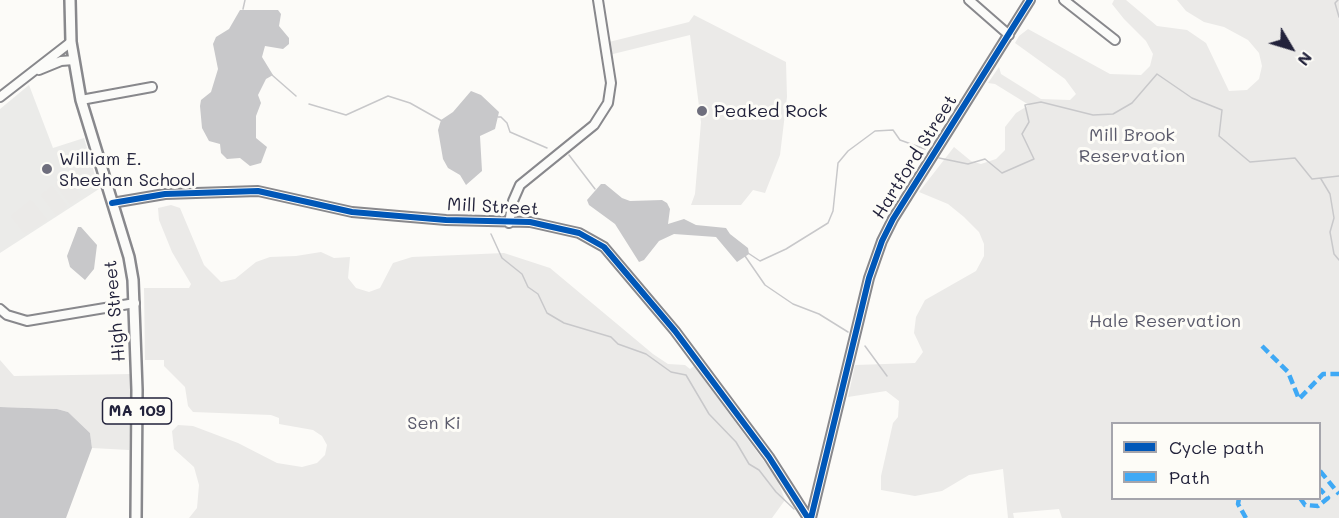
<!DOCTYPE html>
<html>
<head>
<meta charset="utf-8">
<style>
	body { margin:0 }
	#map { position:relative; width:1339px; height:518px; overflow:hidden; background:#fcfbf8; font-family:Mali,sans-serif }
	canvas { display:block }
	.legend { position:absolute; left:1111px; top:422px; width:210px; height:78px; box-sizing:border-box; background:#fdfcf7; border:2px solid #a5a5ac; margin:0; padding:8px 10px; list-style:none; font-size:18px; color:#22223b }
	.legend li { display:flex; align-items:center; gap:12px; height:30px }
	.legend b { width:30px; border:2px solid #a5a5ac }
	.north { position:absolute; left:1261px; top:18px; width:60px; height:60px; -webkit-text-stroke:4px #fdfcf7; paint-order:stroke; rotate:128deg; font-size:16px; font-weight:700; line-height:24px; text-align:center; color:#22223b }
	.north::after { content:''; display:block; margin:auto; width:21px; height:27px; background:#22223b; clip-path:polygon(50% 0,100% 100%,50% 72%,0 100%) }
</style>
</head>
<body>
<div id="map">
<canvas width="1339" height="518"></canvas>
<ul class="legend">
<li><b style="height:8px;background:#0057b8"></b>Cycle path</li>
<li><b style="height:8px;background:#3fa9f5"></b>Path</li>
</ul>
<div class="north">N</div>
</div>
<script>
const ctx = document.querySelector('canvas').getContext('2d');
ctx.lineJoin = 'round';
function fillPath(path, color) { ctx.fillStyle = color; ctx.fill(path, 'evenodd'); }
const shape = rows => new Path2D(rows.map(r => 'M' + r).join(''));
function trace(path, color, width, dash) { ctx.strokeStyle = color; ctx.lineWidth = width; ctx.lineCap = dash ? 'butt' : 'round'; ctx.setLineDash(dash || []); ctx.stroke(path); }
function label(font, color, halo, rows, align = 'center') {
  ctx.font = font + ' Mali,sans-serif'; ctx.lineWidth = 6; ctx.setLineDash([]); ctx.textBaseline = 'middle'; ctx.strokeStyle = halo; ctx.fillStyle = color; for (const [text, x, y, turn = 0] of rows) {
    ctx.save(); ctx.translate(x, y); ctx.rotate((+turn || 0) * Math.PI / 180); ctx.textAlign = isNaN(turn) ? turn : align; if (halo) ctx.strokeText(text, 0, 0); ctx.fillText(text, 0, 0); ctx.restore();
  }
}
fillPath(shape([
	[29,85,53,148,84,138,99,189,0,253,0,109]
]), '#ebebe9');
fillPath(shape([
	[1114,0,1126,0,1157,26,1187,30,1206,43,1229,91,1247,90,1259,79,1262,66,1259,53,1248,40,1224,27,1204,22,1186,11,1177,0,1339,0,1339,518,1062,518,1059,509,1013,513,1014,518,1008,518,1003,469,969,475,942,491,915,496,881,490,881,476,893,423,898,417,899,401,886,391,848,397,855,365,915,363,923,352,914,333,916,317,925,300,976,271,984,256,984,244,979,232,964,217,948,204,919,192,954,147,971,161,981,164,996,159,1005,150,1005,127,1016,113,1029,105,995,84,988,83,999,67,1001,74,1041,99,1070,100,1076,94,1065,79,1015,43,1019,36,1028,29,1110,74,1141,75,1150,66,1153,54,1146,41,1124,19,1112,4],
	[1112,424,1320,424,1320,498,1112,498],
	[694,15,786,62,787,97,780,155,765,193,753,190,741,205,691,205,695,194,701,122,690,35,609,55,605,43,689,22],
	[88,154,95,177,78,186,67,171],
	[66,176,81,196,70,204,55,184],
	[52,186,67,206,56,215,41,195],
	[31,200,47,220,25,234,11,216],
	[171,205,180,208,204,265,221,282,235,279,256,262,270,257,296,256,321,252,334,258,350,257,348,278,356,288,369,292,380,288,393,263,412,257,504,253,550,268,653,354,668,364,685,365,690,369,694,366,777,479,785,500,772,518,189,518,197,508,199,485,194,467,174,449,172,431,178,425,193,426,238,443,277,463,302,467,317,463,325,455,327,445,322,436,313,430,279,424,279,418,271,415,193,412,188,406,185,387,164,366,164,360,145,360,144,288,189,288,191,284,172,252,159,220,158,208],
	[0,360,14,376,131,374,129,450,92,448,90,433,68,412,57,409,0,407]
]), '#ebeae8');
fillPath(shape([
	[240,10,278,10,281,14,279,26,289,38,289,44,283,49,265,46,262,57,273,75,266,79,258,95,261,103,256,116,256,138,267,147,261,163,250,166,240,158,227,159,221,153,220,144,209,141,202,128,200,106,201,100,211,92,218,69,213,44,216,37,229,29],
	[471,91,481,95,499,112,495,129,480,136,482,171,466,185,460,175,448,168,443,159,438,130,441,120,453,112],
	[601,184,605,184,622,198,630,201,662,200,667,203,670,209,668,224,684,219,696,225,726,228,730,234,748,248,749,254,737,262,716,237,674,234,659,241,644,260,639,262,615,224,589,205,587,200],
	[78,227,81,227,97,245,94,269,85,280,70,267,67,256],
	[0,407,57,409,68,412,90,433,92,448,66,518,0,518]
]), '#c8c8ca');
trace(shape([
	[1338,0,1335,3,1339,17],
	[243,9,245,0],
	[272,75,296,96],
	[309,104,346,115,388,96,410,103,442,121],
	[498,117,501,117,507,123,510,132,547,148],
	[569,155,595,189],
	[939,158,968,164,985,159,1002,173,1034,159,1022,134,1029,122,1025,105,1041,102,1093,115,1113,114,1132,103,1157,74,1192,98,1222,110,1219,136,1250,162,1295,158,1312,179,1339,176],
	[1321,179,1330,194,1334,218,1330,232,1334,254,1339,260],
	[491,234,502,258,522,274,528,287,538,294,547,313,564,323,611,337,618,344,646,354,671,372,686,375,709,414,736,442,749,464,759,470,776,492,794,509],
	[748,253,760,261,786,249,828,223,833,211,838,163,848,151,875,131,893,130,900,140,925,149],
	[745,256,765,285,793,304,819,314,848,332],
	[865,346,887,376]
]), '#c8c8ca', 1.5);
const minor = shape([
	[969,0,1009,35],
	[1064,0,1115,40],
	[39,70,61,61,74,60],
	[0,97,71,42],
	[81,100,152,87],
	[112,203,165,194,258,191,352,212,446,220,530,222,579,233,604,247,675,331,769,457,808,518],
	[509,223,513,201,520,185,594,125,608,103,611,83,598,0],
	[0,309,7,315,27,321,135,303],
	[811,518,869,278,882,241,893,219,1030,0]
]);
const major = shape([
	[70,0,71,42,81,100,129,257,133,280,137,390,136,518]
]);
trace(minor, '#88888c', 12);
trace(major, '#88888c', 14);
trace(minor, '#fbfbf9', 8);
trace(major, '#fbfbf9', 9);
trace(shape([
	[1262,346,1288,372,1299,399,1323,374,1339,374],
	[1320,471,1339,494],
	[1239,498,1238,504,1246,518],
	[1300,498,1305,505,1318,506,1328,498,1320,489]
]), '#3fa9f5', 4.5, [9, 4.5]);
trace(shape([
	[112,203,165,194,258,191,352,212,446,220,530,222,579,233,604,247,675,331,769,457,808,518],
	[811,518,869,278,882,241,893,219,1030,0]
]), '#0057b8', 6);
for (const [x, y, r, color] of [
	[702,111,6,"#6e6e7d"],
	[47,169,6,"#6e6e7d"]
]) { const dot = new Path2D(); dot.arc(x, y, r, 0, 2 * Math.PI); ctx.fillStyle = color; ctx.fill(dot); trace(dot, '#fdfcf7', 2); }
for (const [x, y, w] of [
	[137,411,69]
]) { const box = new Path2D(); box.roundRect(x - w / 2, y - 13, w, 26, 4.5); ctx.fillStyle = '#fdfcf7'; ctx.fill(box); trace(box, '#22223b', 1.5); }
label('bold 16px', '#22223b', null, [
	["MA 109",137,411]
]);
label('18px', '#22223b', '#fdfcf7', [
	["Peaked Rock",714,111],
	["William E.",59,159],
	["Sheehan School",59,180]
], 'left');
label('18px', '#5a5a6b', '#fdfcf7', [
	["Mill Brook",1132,135],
	["Reservation",1132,156],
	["Hale Reservation",1165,321],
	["Sen Ki",434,423]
]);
label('18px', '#22223b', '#fdfcf7', [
	["Hartford Street",915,157,-58],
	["Mill Street",493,207,3],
	["High Street",115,311,-95]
]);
</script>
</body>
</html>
